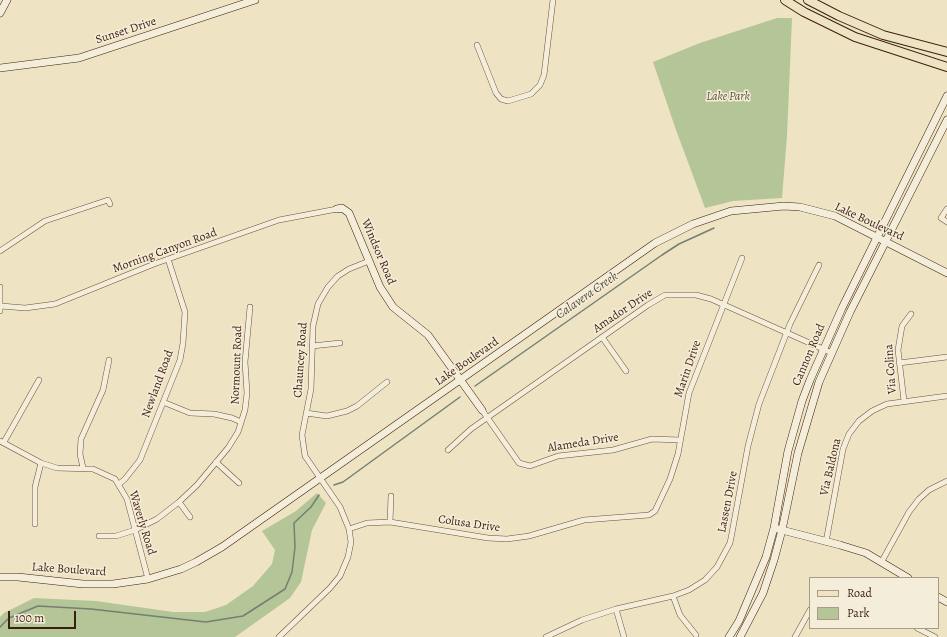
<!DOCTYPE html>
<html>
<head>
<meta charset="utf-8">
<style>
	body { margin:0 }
	#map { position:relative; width:947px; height:637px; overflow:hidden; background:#eee4c4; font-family:Alegreya,serif }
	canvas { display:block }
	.legend { position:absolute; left:809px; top:577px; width:130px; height:52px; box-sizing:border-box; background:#f4edd9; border:1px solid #ab9a88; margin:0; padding:5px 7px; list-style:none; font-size:12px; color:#3e1e0e }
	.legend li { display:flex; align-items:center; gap:8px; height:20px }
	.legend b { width:20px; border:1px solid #ab9a88 }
	.scale { position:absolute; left:8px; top:611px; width:68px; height:18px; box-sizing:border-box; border:2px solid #3e1e0e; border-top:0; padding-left:5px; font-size:12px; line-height:14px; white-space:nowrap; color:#3e1e0e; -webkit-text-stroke:3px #f4edd9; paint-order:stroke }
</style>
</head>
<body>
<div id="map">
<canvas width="947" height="637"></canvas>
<ul class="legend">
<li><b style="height:5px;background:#eee4c4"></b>Road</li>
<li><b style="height:11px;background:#b4c597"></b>Park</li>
</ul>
<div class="scale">100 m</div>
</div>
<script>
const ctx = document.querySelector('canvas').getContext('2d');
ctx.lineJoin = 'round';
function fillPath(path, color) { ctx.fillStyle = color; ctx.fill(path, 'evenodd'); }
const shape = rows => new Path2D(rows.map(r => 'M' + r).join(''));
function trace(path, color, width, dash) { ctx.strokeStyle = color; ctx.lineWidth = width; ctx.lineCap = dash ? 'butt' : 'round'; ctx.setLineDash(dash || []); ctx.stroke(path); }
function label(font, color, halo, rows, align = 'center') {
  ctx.font = font + ' Alegreya,serif'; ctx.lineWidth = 3; ctx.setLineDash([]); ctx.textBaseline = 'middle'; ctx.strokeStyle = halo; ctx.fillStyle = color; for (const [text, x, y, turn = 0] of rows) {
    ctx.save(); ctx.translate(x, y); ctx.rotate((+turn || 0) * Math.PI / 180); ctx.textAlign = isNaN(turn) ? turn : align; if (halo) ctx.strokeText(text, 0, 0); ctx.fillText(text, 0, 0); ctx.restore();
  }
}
fillPath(shape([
	[777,18,792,18,787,136,782,198,733,201,705,208,676,130,653,62,700,43],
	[317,493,326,503,312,530,301,582,290,598,235,637,0,637,0,617,4,613,34,598,96,601,173,612,205,612,226,605,253,586,272,564,275,550,262,531,296,511]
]), '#b4c597');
trace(shape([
	[475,386,662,255,679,244,714,228],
	[334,485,343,482,460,397],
	[0,627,9,618,38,606,91,609,206,622,243,616,285,589,292,572,295,547,294,523,311,507,319,495]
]), '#757f72', 1.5);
const street = shape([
	[477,45,496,93,501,99,508,101,531,94,540,85,544,75,553,0],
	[947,209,941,218,947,222],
	[0,251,45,221,108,200,110,204],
	[0,287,0,311],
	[1,306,25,308,55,304,154,264,279,220,337,209],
	[602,337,626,371],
	[312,346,340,343],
	[899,363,947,357],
	[904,401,898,350,902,326,911,314],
	[163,402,190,413,214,414,232,418,241,422],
	[482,410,519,463,530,466,558,456,613,450,652,439,680,440],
	[306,413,327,416,347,411,357,406,387,382],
	[0,441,41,463,57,468,93,469,115,479,127,499,148,579],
	[4,442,39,380],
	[448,450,471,429,648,305,665,295,696,295,711,299,832,353],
	[216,462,239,483],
	[83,468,80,454,81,439,103,390,109,360],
	[119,484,125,479,140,460,180,360,183,343,185,312,168,259],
	[179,502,190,517],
	[390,522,391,496],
	[35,524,35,487,41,463],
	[349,529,367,523,390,522,488,538,507,539,529,536,584,520,649,515,655,511,670,479,678,454,689,393,742,258],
	[99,536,116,536,135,530,157,519,179,502,197,485,228,448,238,432,245,410,247,393,245,362,250,307],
	[826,542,843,449,849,434,859,421,872,411,887,404,947,396],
	[882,561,909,512,919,499,929,490,947,481],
	[673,596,680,615,696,635],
	[616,609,624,637],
	[917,628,935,637],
	[279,637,330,588,340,576,348,557,351,542,349,529,340,507,305,456,302,435,311,389,313,326,318,304,328,287,338,276,349,269,369,261],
	[546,637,582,620,616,609,673,596,689,590,705,580,717,567,730,543,732,533,748,446,759,404,790,324,819,265],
	[795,637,810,610]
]);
const secondary = shape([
	[0,13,7,0],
	[0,68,79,58,255,0],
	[337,209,342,208,349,213,380,287,393,307,428,335,482,410],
	[778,529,840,545,866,553,908,578],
	[0,577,18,577,83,584,113,584,148,579,181,569,196,562,222,547,655,243,693,224,731,211,784,206,800,207,835,216,947,273],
	[938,597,947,602],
	[729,637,739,621,766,557,774,528,788,451,802,401,810,380,842,308,947,96],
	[740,637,763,593,774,560,782,530,798,453,819,382,850,312,947,120]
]);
const primary = shape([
	[785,0,804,12,855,37,947,67],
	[808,0,839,16,883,35,947,52]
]);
trace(street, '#6a503c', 6);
trace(secondary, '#3e1e0e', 8);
trace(primary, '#3e1e0e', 10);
trace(street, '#f4edd9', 5);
trace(secondary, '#f4edd9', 7);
trace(primary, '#eee4c4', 8);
label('12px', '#3e1e0e', '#f4edd9', [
	["Sunset Drive",126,31,-18],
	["Lake Boulevard",869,222,25],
	["Morning Canyon Road",165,251,-20],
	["Windsor Road",378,252,67],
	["Amador Drive",623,311,-34],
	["Cannon Road",809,355,-67],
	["Chauncey Road",301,360,-86],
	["Lake Boulevard",467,362,-35],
	["Normount Road",237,365,-88],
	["Marin Drive",688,369,-71],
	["Via Colina",891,369,-94],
	["Newland Road",158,384,-70],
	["Alameda Drive",583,443,-9],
	["Via Baldona",831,467,-77],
	["Lassen Drive",728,502,-79],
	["Waverly Road",142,523,73],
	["Colusa Drive",469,524,8],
	["Lake Boulevard",69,570,4]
]);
label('italic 12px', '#615037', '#f4edd9', [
	["Lake Park",728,97]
]);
label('italic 13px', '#594e40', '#f4edd9', [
	["Calavera Creek",587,296,-35]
]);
</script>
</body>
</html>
